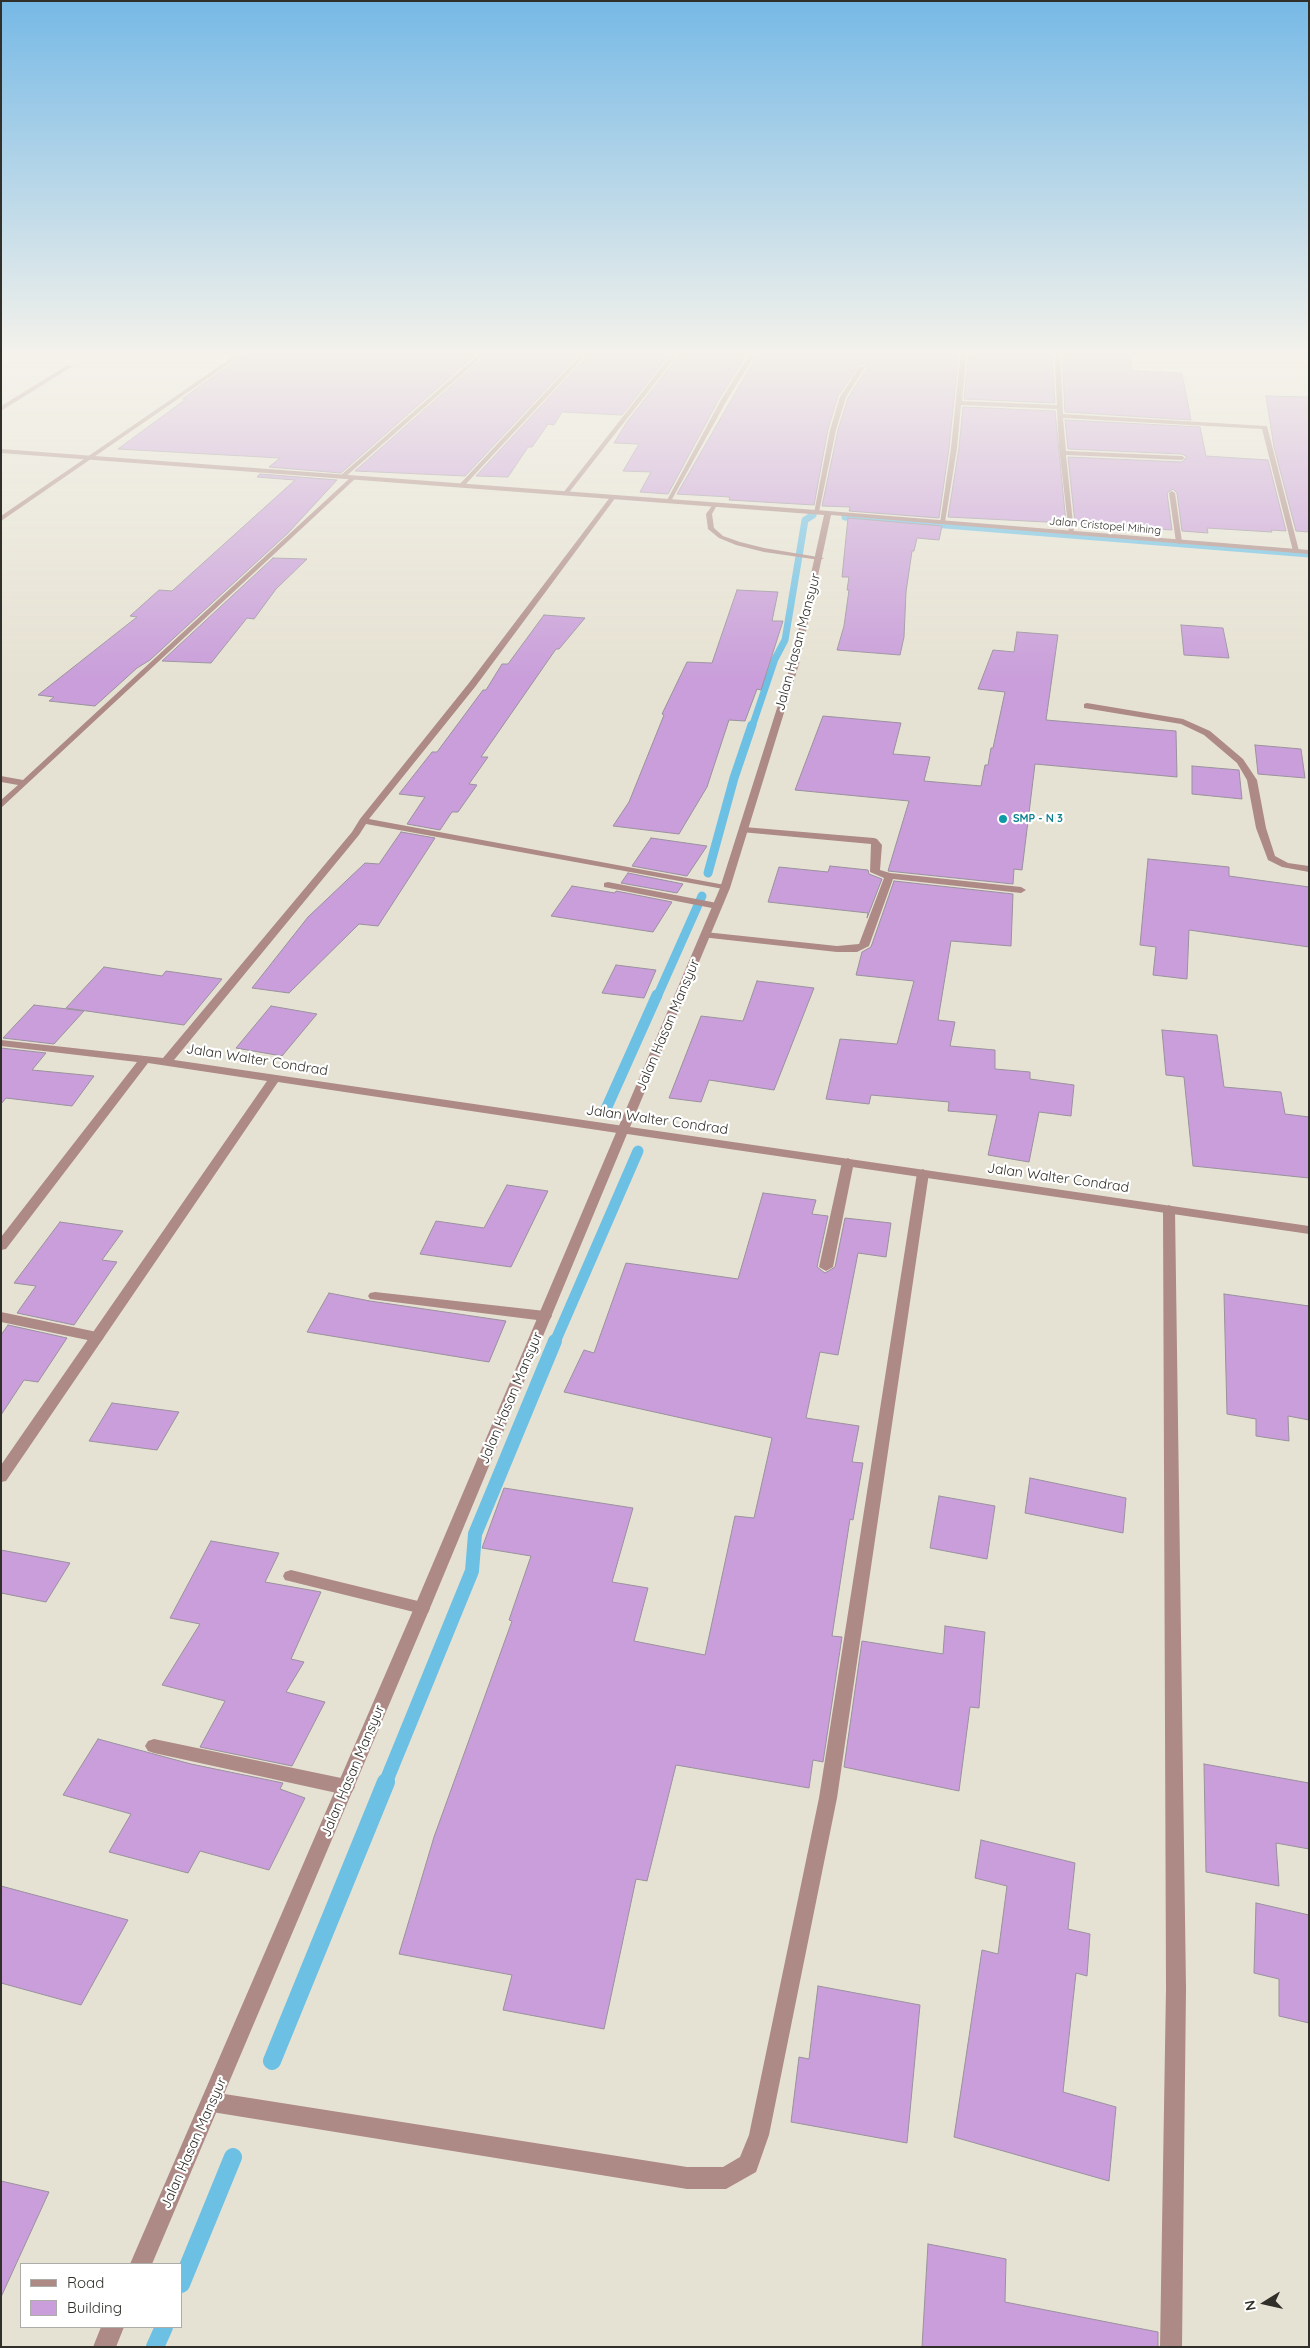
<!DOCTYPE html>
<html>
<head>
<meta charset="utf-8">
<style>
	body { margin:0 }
	#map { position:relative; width:1310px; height:2348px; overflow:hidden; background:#e6e2d3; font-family:Quicksand,sans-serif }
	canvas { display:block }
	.frame { position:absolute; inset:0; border:2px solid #302f29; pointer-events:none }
	.legend { position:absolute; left:20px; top:2263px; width:162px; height:65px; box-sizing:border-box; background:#fff; border:1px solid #acaca9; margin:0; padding:6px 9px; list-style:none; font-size:15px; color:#302f29 }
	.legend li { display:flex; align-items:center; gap:10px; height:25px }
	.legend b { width:25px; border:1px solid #acaca9 }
	.north { position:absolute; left:1240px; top:2278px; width:50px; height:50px; -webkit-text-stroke:4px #fff; paint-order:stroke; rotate:260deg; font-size:14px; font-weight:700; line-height:20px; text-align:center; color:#302f29 }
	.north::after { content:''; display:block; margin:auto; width:18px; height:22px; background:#302f29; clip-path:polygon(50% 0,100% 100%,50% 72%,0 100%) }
</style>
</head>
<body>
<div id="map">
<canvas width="1310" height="2348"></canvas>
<div class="frame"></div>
<ul class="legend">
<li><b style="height:6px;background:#ad8a86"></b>Road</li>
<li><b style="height:14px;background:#c99eda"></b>Building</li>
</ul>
<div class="north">N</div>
</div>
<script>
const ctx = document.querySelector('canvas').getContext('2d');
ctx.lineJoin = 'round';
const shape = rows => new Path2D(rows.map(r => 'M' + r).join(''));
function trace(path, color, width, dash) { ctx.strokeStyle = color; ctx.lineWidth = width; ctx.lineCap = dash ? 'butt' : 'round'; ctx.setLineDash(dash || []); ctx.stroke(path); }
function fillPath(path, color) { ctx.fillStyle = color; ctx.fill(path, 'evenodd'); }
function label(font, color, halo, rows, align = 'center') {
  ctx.font = font + ' Quicksand,sans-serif'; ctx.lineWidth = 4.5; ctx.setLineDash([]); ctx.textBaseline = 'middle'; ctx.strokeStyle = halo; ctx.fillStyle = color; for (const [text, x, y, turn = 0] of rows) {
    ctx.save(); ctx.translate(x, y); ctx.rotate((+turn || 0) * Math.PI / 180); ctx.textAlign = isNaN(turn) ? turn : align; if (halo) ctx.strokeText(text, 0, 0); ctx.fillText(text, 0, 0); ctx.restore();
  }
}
trace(shape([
	[845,517,1309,554],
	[752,727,775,659,785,640,805,520,813,515]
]), '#6cc0e4', 7);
trace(shape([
	[708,873,734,778,752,725],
	[657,997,702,896]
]), '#6cc0e4', 9);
trace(shape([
	[606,1109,657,995],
	[555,1342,638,1151]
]), '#6cc0e4', 11);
trace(shape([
	[385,1784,472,1571,475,1534,555,1341]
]), '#6cc0e4', 14);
trace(shape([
	[272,2061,386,1782],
	[181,2284,233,2157],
	[155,2347,164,2327]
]), '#6cc0e4', 18);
const building = shape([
	[251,350,481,350,341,473,269,467,280,458,118,449,186,399,182,399,251,350],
	[492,350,583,350,465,476,355,471,492,350],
	[593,350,673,350,622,415,562,412,554,425,548,424,532,447,528,447,508,477,476,476,593,350],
	[683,350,750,350,719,399,668,494,640,492,651,472,623,471,639,444,614,443,627,422,683,350],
	[760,350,959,350,949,448,939,518,849,511,850,507,822,506,838,430,848,398,867,368,865,365,860,364,838,396,828,429,814,505,729,500,730,497,677,494,760,350],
	[969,350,1052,350,1055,403,964,399,969,350],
	[1062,350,1130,352,1132,369,1135,371,1182,373,1191,420,1065,412,1062,350],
	[1266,396,1309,397,1309,532,1296,531,1274,447,1266,396],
	[963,407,1055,411,1066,523,948,517,959,448,963,407],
	[1065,420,1200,427,1206,456,1268,460,1286,531,1271,530,1272,532,1207,528,1208,533,1182,531,1177,493,1173,489,1167,493,1172,530,1075,523,1068,457,1182,462,1187,457,1182,454,1068,449,1065,420],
	[260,474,337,480,288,533,150,660,137,668,95,706,49,701,54,697,38,695,137,617,130,616,159,590,172,591,295,480,257,477,260,474],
	[848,518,942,526,939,540,917,538,914,551,912,551,906,592,904,637,900,655,837,650,844,626,849,590,847,590,849,577,842,577,848,518],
	[273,558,307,559,276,589,254,619,247,618,211,663,162,661,273,558],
	[737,590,778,592,772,621,783,621,761,690,757,689,745,721,729,720,707,787,679,834,613,826,629,802,664,715,662,714,687,662,712,663,737,590],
	[544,615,585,618,559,649,556,649,481,757,488,757,469,784,477,785,458,812,452,812,440,830,407,824,425,797,399,794,432,752,437,752,483,690,486,690,502,664,508,664,544,615],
	[1181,625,1223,628,1229,658,1184,655,1181,625],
	[1017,632,1058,635,1046,720,1176,731,1177,777,1035,764,1022,870,1014,869,1013,884,888,871,909,801,795,790,823,716,901,723,893,754,930,757,924,781,981,786,985,765,988,765,991,748,993,748,1005,692,978,689,993,650,1014,652,1017,632],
	[1255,745,1301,749,1305,778,1258,774,1255,745],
	[1192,766,1239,770,1242,799,1192,794,1192,766],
	[401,832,435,838,378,926,359,924,289,993,252,988,308,917,365,863,379,864,401,832],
	[651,838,707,846,687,876,632,866,651,838],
	[1148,859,1229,867,1229,876,1309,887,1309,947,1189,930,1187,979,1153,975,1156,947,1140,945,1148,859],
	[830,866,868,870,869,874,882,879,867,918,868,913,768,902,779,867,828,872,830,866],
	[628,873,683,884,677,893,621,883,628,873],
	[894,881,1013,894,1011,946,951,941,938,1020,955,1022,950,1046,995,1050,995,1069,1030,1072,1030,1079,1074,1085,1071,1116,1039,1112,1029,1162,988,1155,997,1115,948,1111,949,1102,871,1095,869,1104,826,1099,840,1039,897,1044,914,981,856,975,862,952,871,947,894,881],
	[572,886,615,893,616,891,672,902,653,932,551,916,572,886],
	[616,965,656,970,644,998,602,993,616,965],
	[104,967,162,976,166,971,222,979,184,1025,66,1008,104,967],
	[757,981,814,988,774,1090,709,1080,701,1102,669,1098,701,1016,743,1021,757,981],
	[34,1005,84,1011,54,1044,3,1038,34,1005],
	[271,1006,317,1014,282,1056,236,1048,271,1006],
	[1162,1030,1217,1035,1224,1087,1281,1092,1285,1114,1309,1117,1309,1178,1193,1166,1184,1077,1166,1075,1162,1030],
	[1,1048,46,1053,32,1070,94,1076,72,1106,6,1098,1,1104,1,1048],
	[507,1185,548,1191,511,1267,420,1254,436,1221,484,1228,507,1185],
	[763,1193,816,1200,812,1214,828,1216,817,1267,825,1273,835,1267,845,1218,891,1223,886,1257,858,1253,838,1355,820,1352,806,1418,859,1426,852,1462,863,1463,853,1520,850,1519,832,1636,842,1637,823,1762,813,1760,809,1788,676,1765,647,1881,636,1879,604,2029,503,2010,512,1975,399,1954,434,1837,512,1621,509,1620,531,1556,482,1548,504,1488,633,1508,612,1582,648,1588,634,1641,705,1655,735,1516,754,1518,772,1438,564,1392,584,1350,594,1353,626,1263,738,1279,763,1193],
	[60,1222,123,1231,102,1260,117,1262,74,1325,17,1313,36,1286,14,1283,60,1222],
	[329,1293,370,1301,506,1321,489,1362,307,1332,329,1293],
	[1224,1294,1309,1306,1309,1420,1288,1416,1289,1441,1256,1436,1256,1419,1227,1414,1224,1294],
	[8,1325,67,1338,38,1382,24,1380,1,1415,1,1335,8,1325],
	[112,1403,179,1412,157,1450,89,1441,112,1403],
	[1030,1478,1126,1498,1123,1533,1025,1513,1030,1478],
	[939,1496,995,1506,987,1559,930,1548,939,1496],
	[211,1541,279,1553,265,1582,321,1592,291,1659,304,1662,286,1692,325,1702,292,1766,200,1747,225,1701,162,1685,200,1624,170,1618,211,1541],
	[1,1550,70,1563,46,1602,1,1593,1,1550],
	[945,1626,985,1632,979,1708,970,1707,959,1791,844,1767,862,1641,943,1654,945,1626],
	[98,1739,191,1764,283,1783,280,1789,305,1798,269,1870,200,1851,188,1873,109,1852,131,1814,63,1795,98,1739],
	[1204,1764,1309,1783,1309,1849,1276,1843,1279,1886,1206,1872,1204,1764],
	[981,1840,1075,1863,1068,1929,1090,1934,1087,1976,1076,1973,1063,2092,1116,2107,1109,2181,954,2137,982,1950,998,1954,1007,1886,975,1878,981,1840],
	[1,1886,128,1920,81,2005,1,1983,1,1886],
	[1256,1903,1309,1915,1309,2023,1279,2016,1279,1979,1254,1973,1256,1903],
	[818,1986,920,2005,907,2143,791,2122,799,2057,809,2059,818,1986],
	[1,2181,49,2192,1,2297,1,2181],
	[928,2244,1006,2259,1005,2302,1158,2332,1158,2347,922,2347,928,2244]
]);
fillPath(building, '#c99eda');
trace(building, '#99919d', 1);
fillPath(shape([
	[714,503,717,505,712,514,714,528,723,536,740,542,764,548,824,558,820,560,764,552,736,545,719,538,708,529,706,514,714,503],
	[1087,703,1183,719,1210,731,1243,759,1257,780,1266,828,1275,856,1288,863,1309,866,1309,872,1282,867,1268,860,1256,828,1247,780,1237,763,1204,735,1181,724,1084,708,1084,704,1087,703],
	[608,882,717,903,722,906,717,909,604,887,604,883,608,882],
	[848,1158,854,1162,833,1267,826,1271,819,1267,842,1162,848,1158],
	[375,1292,545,1311,550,1313,552,1316,550,1319,545,1321,370,1299,368,1296,370,1293,375,1292],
	[1,1312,97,1332,102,1334,104,1337,102,1340,97,1342,1,1322,1,1312],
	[291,1570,422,1602,428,1603,430,1608,428,1613,422,1614,285,1580,283,1576,285,1572,291,1570],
	[154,1739,346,1779,352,1782,355,1787,352,1792,346,1795,154,1753,148,1751,145,1746,148,1741,154,1739]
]), '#ad8a86');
fillPath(shape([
	[243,350,249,350,1,521,1,516,243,350],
	[484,350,490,350,344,478,340,478,340,476,484,350],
	[585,350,591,350,463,487,459,487,459,485,585,350],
	[675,350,681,350,567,495,563,495,563,493,675,350],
	[752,350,758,350,727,400,671,501,666,502,721,400,752,350],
	[961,350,967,350,962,401,1057,405,1054,350,1060,350,1063,414,1267,426,1299,551,1296,553,1293,551,1262,429,1063,418,1066,451,1182,456,1185,458,1182,460,1066,455,1074,533,1069,534,1059,447,1057,409,961,405,957,448,945,522,940,523,951,448,961,350],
	[68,365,73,366,1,411,1,406,68,365],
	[860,366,865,367,846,397,836,430,819,512,814,513,830,430,840,397,860,366],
	[351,477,356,478,1,808,1,800,18,785,1,782,1,776,23,780,351,477],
	[1172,491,1175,493,1182,542,1179,544,1176,542,1169,493,1172,491],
	[611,496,616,497,475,687,369,819,725,885,729,886,729,890,366,824,359,835,174,1060,624,1126,630,1130,624,1134,278,1082,6,1481,1,1482,1,1465,267,1081,148,1063,6,1249,1,1250,1,1237,137,1062,1,1046,1,1040,163,1058,352,832,360,819,469,683,611,496],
	[744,827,874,838,877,839,882,845,880,870,890,873,1021,887,1026,890,1021,893,893,879,869,946,857,952,837,952,701,937,701,933,705,932,837,946,859,944,884,878,870,872,871,844,741,832,741,828,744,827],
	[923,1169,929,1173,837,1798,769,2135,756,2172,726,2189,687,2189,212,2112,205,2109,202,2102,205,2095,212,2092,687,2167,723,2167,740,2157,749,2135,819,1798,917,1173,923,1169],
	[1169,1205,1175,1209,1186,1988,1182,2347,1160,2347,1166,1988,1163,1209,1169,1205]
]), '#ad8a86');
fillPath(shape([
	[1,449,816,510,1309,550,1309,554,831,515,799,664,730,888,630,1127,1309,1226,1309,1234,627,1134,430,1608,152,2264,130,2264,414,1608,720,888,791,664,824,515,1,453,1,449],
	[101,2327,124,2327,116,2347,93,2347,101,2327]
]), '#ad8a86');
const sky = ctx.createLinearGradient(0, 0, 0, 679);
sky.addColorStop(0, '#76b9e6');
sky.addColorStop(0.52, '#f4f2eb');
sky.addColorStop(1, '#f4f2eb00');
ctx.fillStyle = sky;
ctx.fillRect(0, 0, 1310, 679);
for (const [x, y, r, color] of [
	[1003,819,5,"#0f9aa8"]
]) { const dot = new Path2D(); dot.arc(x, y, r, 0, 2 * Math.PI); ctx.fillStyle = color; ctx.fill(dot); trace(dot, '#fff', 2); }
label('11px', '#302f29', '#fff', [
	["Jalan Cristopel Mihing",1105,526,5]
]);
label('bold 11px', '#0d838f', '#fff', [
	["SMP - N 3",1013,819]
], 'left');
label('14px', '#302f29', '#fff', [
	["Jalan Hasan Mansyur",798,642,-75],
	["Jalan Hasan Mansyur",668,1025,-67],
	["Jalan Walter Condrad",257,1060,9],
	["Jalan Walter Condrad",657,1120,8],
	["Jalan Walter Condrad",1058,1178,8],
	["Jalan Hasan Mansyur",511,1398,-67],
	["Jalan Hasan Mansyur",353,1771,-67],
	["Jalan Hasan Mansyur",194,2143,-66]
]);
</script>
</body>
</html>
